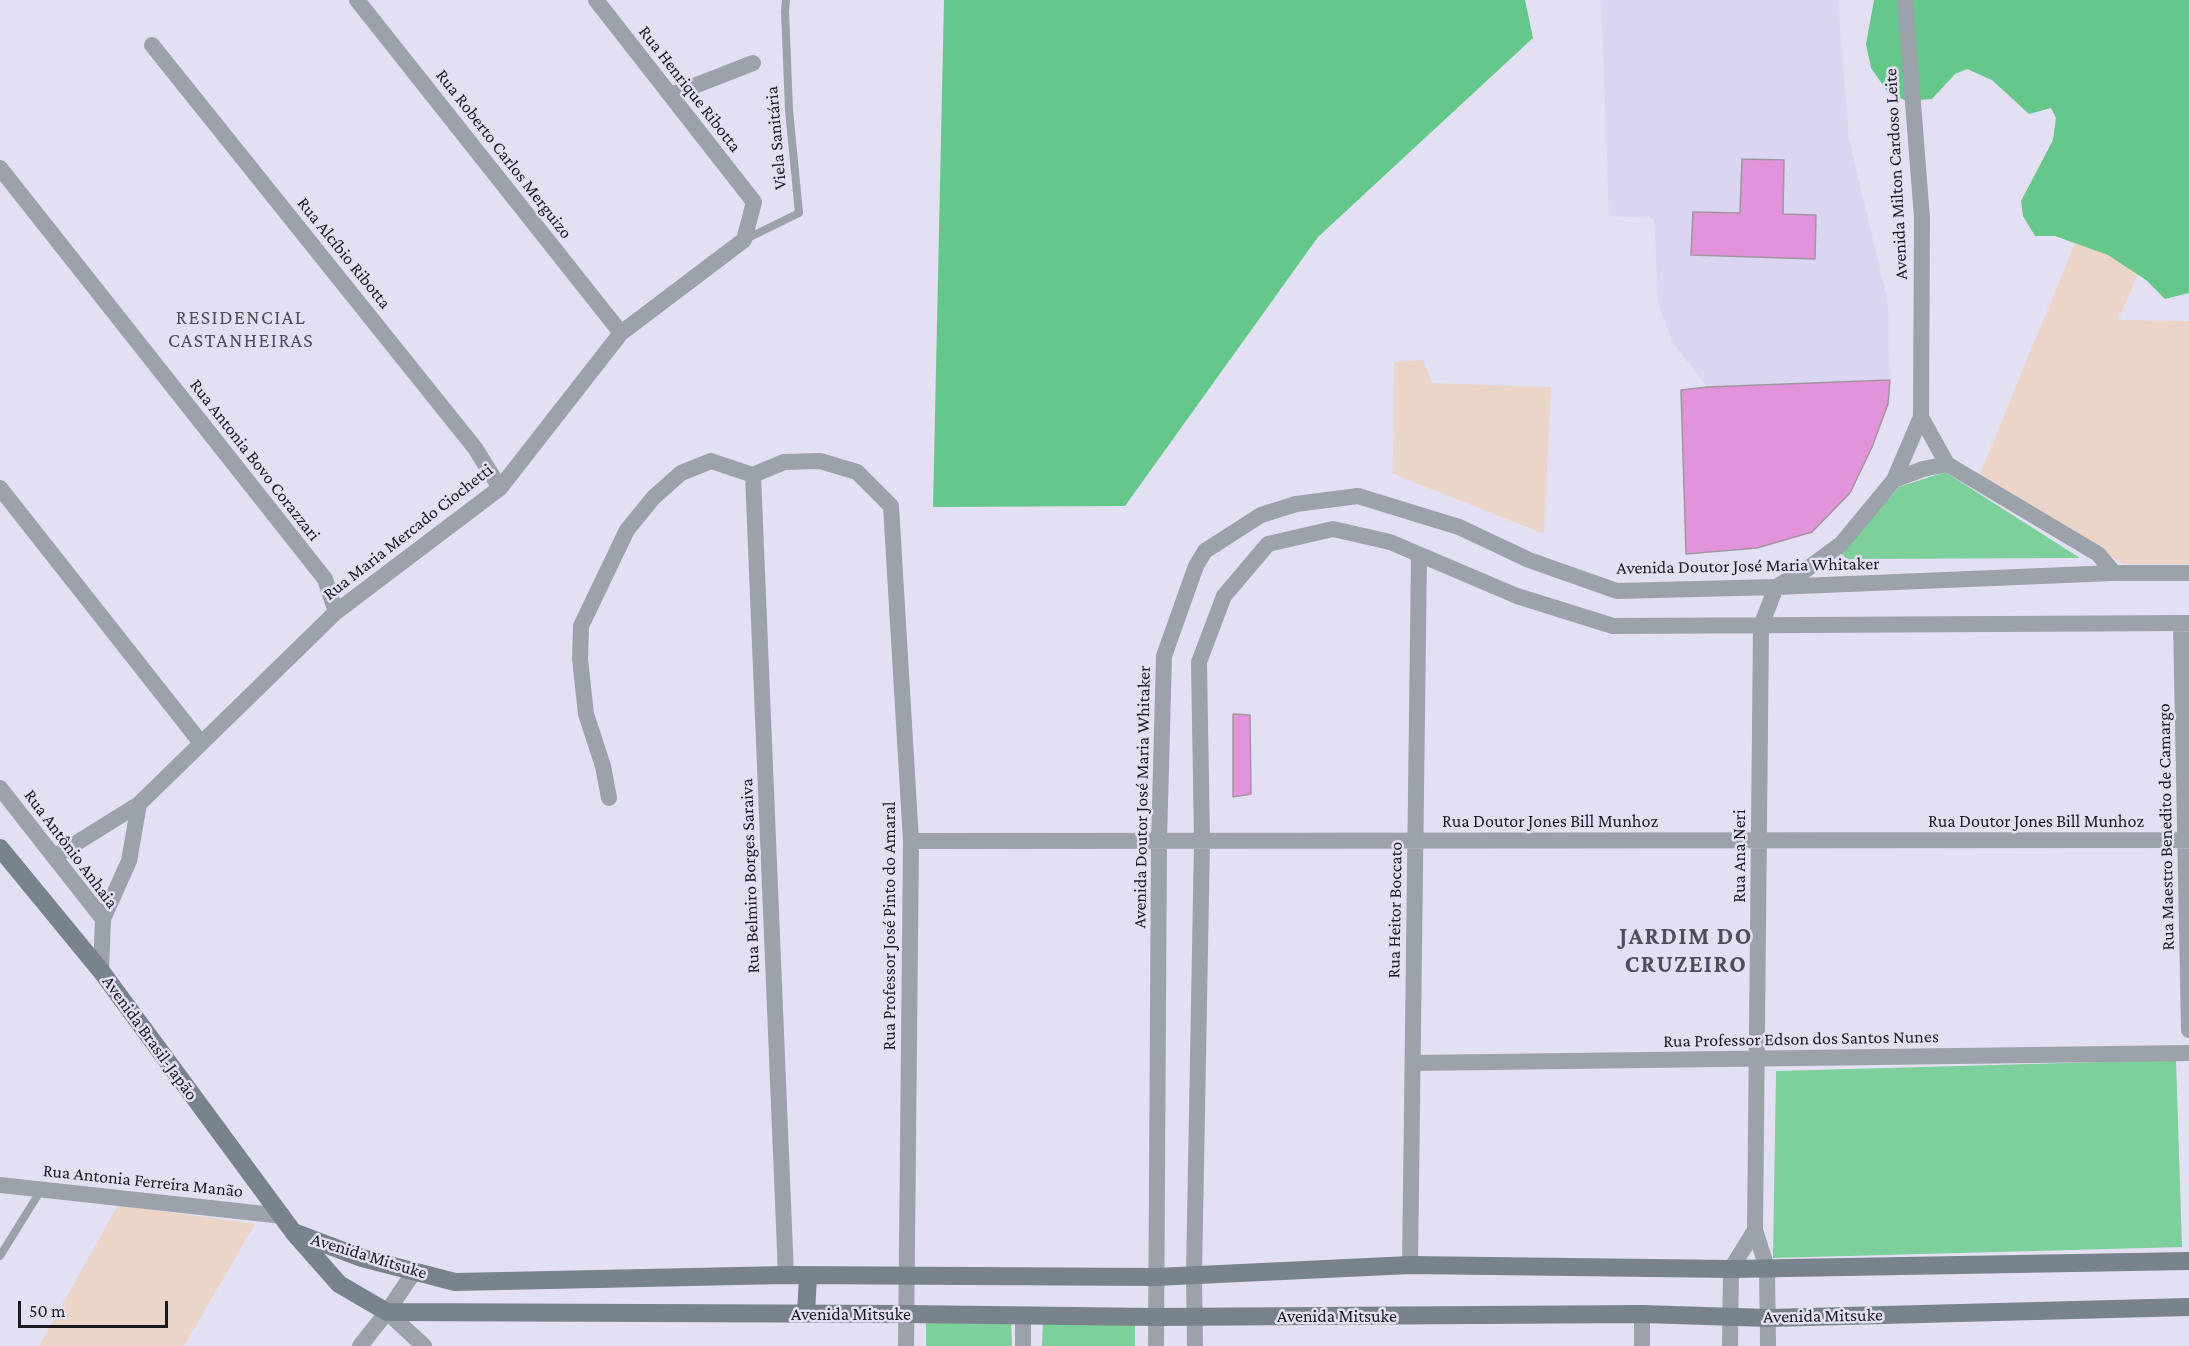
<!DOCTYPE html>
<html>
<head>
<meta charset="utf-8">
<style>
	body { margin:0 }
	#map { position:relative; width:2189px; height:1346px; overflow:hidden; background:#e4e0f4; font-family:"Crimson Pro",serif }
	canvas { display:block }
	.scale { position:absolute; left:18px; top:1301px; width:150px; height:27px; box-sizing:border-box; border:3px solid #1c1a21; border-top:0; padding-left:8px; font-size:18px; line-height:21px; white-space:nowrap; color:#1c1a21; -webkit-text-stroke:4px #e4e0f4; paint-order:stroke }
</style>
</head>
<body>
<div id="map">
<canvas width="2189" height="1346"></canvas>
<div class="scale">50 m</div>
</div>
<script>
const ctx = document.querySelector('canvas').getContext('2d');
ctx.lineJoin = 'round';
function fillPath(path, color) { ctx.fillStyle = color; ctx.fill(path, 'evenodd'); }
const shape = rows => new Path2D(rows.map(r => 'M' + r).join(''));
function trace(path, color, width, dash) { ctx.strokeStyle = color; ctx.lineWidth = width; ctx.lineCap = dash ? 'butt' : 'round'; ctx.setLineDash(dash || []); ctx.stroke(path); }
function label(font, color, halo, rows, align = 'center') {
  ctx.font = font + ' "Crimson Pro",serif'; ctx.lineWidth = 5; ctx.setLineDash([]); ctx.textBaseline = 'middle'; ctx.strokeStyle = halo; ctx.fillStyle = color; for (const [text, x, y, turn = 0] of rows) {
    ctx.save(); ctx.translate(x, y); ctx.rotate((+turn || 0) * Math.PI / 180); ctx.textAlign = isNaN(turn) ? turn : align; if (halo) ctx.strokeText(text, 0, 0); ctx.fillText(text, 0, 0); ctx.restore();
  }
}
fillPath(shape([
	[1601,0,1838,0,1849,139,1888,302,1890,380,1707,387,1673,343,1658,304,1654,218,1609,216]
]), '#dad5f0');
fillPath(shape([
	[118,1205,255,1224,184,1346,39,1346]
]), '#ebd4c8');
fillPath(shape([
	[2078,236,2142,265,2118,320,2189,321,2189,564,2123,564,1979,476],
	[1423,360,1432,383,1551,387,1544,534,1393,474,1394,362]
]), '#ead5c8');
fillPath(shape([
	[1945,472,2080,558,1848,559,1840,553,1899,487],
	[2176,1060,2182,1247,1773,1258,1776,1071],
	[1011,1317,1012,1346,926,1346,926,1318],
	[1043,1320,1135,1322,1135,1346,1042,1346]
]), '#7dcf9b');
fillPath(shape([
	[944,0,1525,0,1533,38,1318,237,1125,506,933,507],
	[1874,0,2189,0,2189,293,2165,299,2146,280,2108,255,2055,236,2035,236,2023,216,2021,201,2053,140,2056,118,2051,108,2029,114,1992,80,1967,69,1955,74,1932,99,1906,101,1887,91,1871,68,1866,44]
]), '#65c78a');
const building = shape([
	[1742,159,1784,160,1783,214,1816,215,1815,259,1691,255,1693,212,1740,213,1742,159],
	[1890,380,1888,404,1872,447,1850,493,1812,532,1757,548,1686,554,1681,390,1707,387,1890,380],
	[1233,714,1250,715,1251,794,1233,797,1233,714]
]);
fillPath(building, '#e194d9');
trace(building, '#a394a1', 1.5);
trace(shape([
	[746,239,799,213,789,110,785,11,786,0],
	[0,1256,41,1190]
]), '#9ca2a9', 8);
trace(shape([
	[357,0,621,333],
	[152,45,475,448,500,488],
	[671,95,753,63],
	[0,168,325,579,336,612],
	[1921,417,1947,464,2098,554,2114,573],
	[753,475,786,1275],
	[1894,480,1923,469,1947,464],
	[0,488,201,743],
	[2181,623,2189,1030],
	[0,788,103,919,101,971],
	[609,798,603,766,586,714,580,659,581,626,627,530,653,498,681,473,711,461,753,475,784,462,820,461,857,472,891,506,911,841,906,1346],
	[911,841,2189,840],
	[54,857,139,804,336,612,500,488,621,333,744,240,754,202,596,0],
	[103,919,129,861,139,804],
	[1413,1063,2189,1053],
	[0,1185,283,1216],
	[1410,1265,1419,556],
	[387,1312,424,1346],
	[360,1346,387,1312,414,1272],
	[1023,1346,1023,1315],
	[1156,1346,1159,841,1164,656,1196,566,1205,551,1261,515,1296,504,1358,496,1459,527,1529,560,1617,591,1776,587,2114,573,2189,573],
	[1195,1346,1194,1275,1202,841,1199,662,1224,596,1268,544,1333,529,1390,542,1517,596,1613,626,2189,623],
	[1642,1346,1642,1314],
	[1730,1346,1731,1269,1755,1230],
	[1768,1346,1767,1268,1755,1230,1761,626,1776,587,1807,569,1841,544,1894,480,1921,417,1922,218,1905,0]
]), '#9ca2a9', 16);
trace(shape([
	[0,848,101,971,294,1233,339,1284,387,1312,906,1314,1156,1317,1642,1314,1769,1318,2189,1307],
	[296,1233,362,1258,455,1282,786,1275,1156,1277,1410,1265,1731,1269,2189,1261],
	[806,1313,808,1276]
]), '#79838c', 18);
label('18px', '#1c1a21', '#e4e0f4', [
	["Rua Henrique Ribotta",690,89,52],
	["Viela Sanitária",776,138,-95],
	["Rua Roberto Carlos Merguizo",504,154,52],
	["Avenida Milton Cardoso Leite",1896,174,-93],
	["Rua Alcíbio Ribotta",344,253,51],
	["Rua Antonia Bovo Corazzari",255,460,52],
	["Rua Maria Mercado Ciochetti",408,532,-38],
	["Avenida Doutor José Maria Whitaker",1748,566,-1],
	["Avenida Doutor José Maria Whitaker",1142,797,-89],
	["Rua Doutor Jones Bill Munhoz",1550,821],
	["Rua Doutor Jones Bill Munhoz",2036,821],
	["Rua Maestro Benedito de Camargo",2166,827,-91],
	["Rua Antônio Anhaia",71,849,53],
	["Rua Ana Neri",1739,856,-90],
	["Rua Belmiro Borges Saraiva",750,876,-92],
	["Rua Heitor Boccato",1395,910,-89],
	["Rua Professor José Pinto do Amaral",889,926,-90],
	["Avenida Brasil-Japão",150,1038,54],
	["Rua Professor Edson dos Santos Nunes",1801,1039,-1],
	["Rua Antonia Ferreira Manão",143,1181,6],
	["Avenida Mitsuke",369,1256,17],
	["Avenida Mitsuke",851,1314],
	["Avenida Mitsuke",1337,1316],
	["Avenida Mitsuke",1823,1316,-1]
]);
ctx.letterSpacing = '1.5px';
label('20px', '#4f4c5c', '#e4e0f4', [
	["RESIDENCIAL",241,318],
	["CASTANHEIRAS",241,341]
]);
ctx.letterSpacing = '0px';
ctx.letterSpacing = '1.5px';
label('bold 24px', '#4f4c5c', '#e4e0f4', [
	["JARDIM DO",1686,937],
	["CRUZEIRO",1686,965]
]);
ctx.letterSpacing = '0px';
</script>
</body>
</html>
